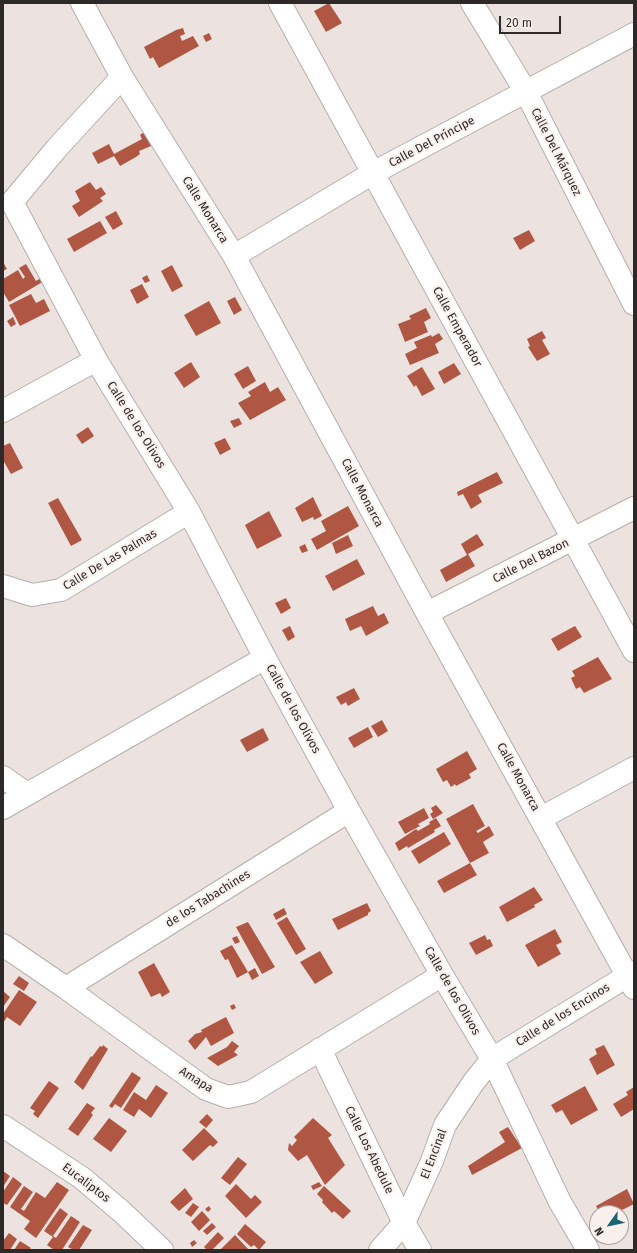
<!DOCTYPE html>
<html>
<head>
<meta charset="utf-8">
<style>
	body { margin:0 }
	#map { position:relative; width:637px; height:1253px; overflow:hidden; background:#ece3e0; font-family:"Fira Sans",sans-serif }
	canvas { display:block }
	.frame { position:absolute; inset:0; border:4px solid #2c2928; pointer-events:none }
	.north { position:absolute; left:589px; top:1205px; width:40px; height:40px; box-sizing:border-box; background:#f9f0ed; border:1px solid #a7a09e; border-radius:50%; rotate:237deg; font-size:11px; font-weight:700; line-height:16px; text-align:center; color:#2c2928 }
	.north::after { content:''; display:block; margin:auto; width:14px; height:18px; background:#1b6471; clip-path:polygon(50% 0,100% 100%,50% 72%,0 100%) }
	.scale { position:absolute; left:499px; top:16px; width:62px; height:18px; box-sizing:border-box; border:2px solid #2c2928; border-top:0; padding-left:5px; font-size:12px; line-height:14px; white-space:nowrap; color:#2c2928; -webkit-text-stroke:3px #f9f0ed; paint-order:stroke }
</style>
</head>
<body>
<div id="map">
<canvas width="637" height="1253"></canvas>
<div class="frame"></div>
<div class="north">N</div>
<div class="scale">20 m</div>
</div>
<script>
const ctx = document.querySelector('canvas').getContext('2d');
ctx.lineJoin = 'round';
function fillPath(path, color) { ctx.fillStyle = color; ctx.fill(path, 'evenodd'); }
const shape = rows => new Path2D(rows.map(r => 'M' + r).join(''));
function trace(path, color, width, dash) { ctx.strokeStyle = color; ctx.lineWidth = width; ctx.lineCap = dash ? 'butt' : 'round'; ctx.setLineDash(dash || []); ctx.stroke(path); }
function label(font, color, halo, rows, align = 'center') {
  ctx.font = font + ' "Fira Sans",sans-serif'; ctx.lineWidth = 4; ctx.setLineDash([]); ctx.textBaseline = 'middle'; ctx.strokeStyle = halo; ctx.fillStyle = color; for (const [text, x, y, turn = 0] of rows) {
    ctx.save(); ctx.translate(x, y); ctx.rotate((+turn || 0) * Math.PI / 180); ctx.textAlign = isNaN(turn) ? turn : align; if (halo) ctx.strokeText(text, 0, 0); ctx.fillText(text, 0, 0); ctx.restore();
  }
}
fillPath(shape([
	[329,3,342,23,326,32,314,11],
	[183,28,185,34,180,36,182,41,193,36,199,46,159,68,153,57,150,59,144,47,176,30],
	[209,33,212,39,206,42,203,36],
	[144,132,151,146,139,151,140,154,136,157,120,166,114,156,98,164,92,153,109,144,114,154,142,139,140,135],
	[90,182,96,190,101,187,106,194,100,198,103,201,79,217,72,206,80,201,75,191],
	[116,211,123,224,113,230,105,217],
	[100,221,107,233,74,252,67,239],
	[529,230,535,241,520,250,513,238],
	[3,262,7,269,3,271],
	[26,264,36,281,41,278,44,281,9,302,3,292,3,279,18,270,23,279,25,277,19,268],
	[172,265,183,286,172,292,161,271],
	[147,275,150,281,145,283,142,278],
	[142,284,149,297,137,304,130,290],
	[31,294,36,303,44,299,50,311,20,326,9,305],
	[235,297,242,310,234,315,227,301],
	[209,301,221,323,196,336,184,315],
	[426,308,431,318,424,322,428,332,405,342,398,324,411,319,409,316],
	[13,317,16,324,11,327,7,321],
	[542,331,546,338,542,340,550,354,537,361,528,347,530,346,527,339],
	[439,333,443,339,435,344,439,353,410,365,405,354,417,348,414,342,431,335,432,337],
	[191,362,200,377,184,388,174,373],
	[454,363,461,374,444,384,438,372],
	[248,366,256,381,243,389,234,374],
	[422,367,435,389,422,396,416,385,414,387,407,376],
	[265,382,270,392,278,387,286,400,250,420,238,403,251,396,248,392],
	[239,418,242,424,234,428,230,421],
	[88,427,94,436,82,444,76,435],
	[225,438,231,449,220,455,214,443],
	[10,443,23,468,11,474,3,460,3,446],
	[497,472,503,483,478,495,482,502,471,509,463,494,458,496,457,492],
	[313,497,322,516,314,520,313,517,302,522,295,508],
	[58,498,82,540,71,546,48,503],
	[348,506,359,526,317,550,311,539,326,531,321,521],
	[269,511,282,536,257,549,245,525],
	[477,534,484,545,468,554,475,566,446,582,440,570,467,555,461,544],
	[348,535,353,546,336,554,332,543],
	[305,544,308,551,302,553,299,547],
	[357,559,365,574,333,591,325,576],
	[286,598,291,608,281,614,275,603],
	[373,606,378,616,384,613,389,623,366,636,361,626,350,631,345,619],
	[290,626,295,637,288,641,282,630],
	[575,626,582,637,558,651,551,639],
	[598,657,612,679,584,693,580,687,576,689,571,678,575,676,572,671],
	[354,688,360,699,348,706,346,702,341,705,336,697],
	[382,720,388,731,378,737,371,726],
	[368,727,373,737,354,748,348,738],
	[263,728,269,740,247,752,240,740],
	[467,751,477,769,469,774,471,778,456,786,455,784,451,787,447,780,443,782,436,769],
	[473,804,485,826,476,831,478,833,489,826,494,835,483,842,489,853,470,863,477,875,444,893,437,881,470,863,446,819],
	[436,805,443,813,433,819,430,814,433,812,431,808],
	[424,808,429,818,418,824,420,826,405,834,398,822],
	[436,818,441,826,434,830,435,832,408,848,407,846,399,851,395,843,416,829,418,831,430,824,429,822],
	[444,832,451,844,419,864,411,851],
	[534,887,543,900,534,905,535,907,507,922,499,907],
	[367,903,371,911,368,913,368,915,338,930,332,919],
	[284,908,287,914,276,920,273,914],
	[287,917,306,949,296,955,277,923],
	[248,922,275,967,262,974,236,927],
	[555,929,562,942,556,945,561,954,538,967,525,945],
	[485,935,487,940,490,939,493,946,476,955,469,943],
	[237,936,240,942,235,944,232,938],
	[232,945,248,972,237,978,228,959,225,960,220,951],
	[320,951,333,973,315,984,300,962],
	[154,963,170,992,162,997,160,993,151,997,138,972],
	[255,968,259,976,252,980,248,972],
	[19,976,29,983,24,991,13,984],
	[19,990,37,1002,20,1026,7,1017,3,1023,3,1014],
	[3,991,10,997,3,1007],
	[234,1004,236,1008,232,1010,230,1006],
	[226,1017,234,1033,211,1046,206,1037,195,1050,188,1041,195,1034,202,1032,201,1030],
	[232,1041,239,1046,234,1052,238,1055,218,1066,207,1058,227,1047],
	[103,1045,108,1049,83,1090,74,1082,91,1056,92,1057,100,1046,102,1047],
	[604,1045,615,1065,597,1075,589,1059,597,1054,595,1049],
	[132,1072,141,1078,121,1108,115,1104,112,1108,109,1106],
	[49,1081,59,1088,38,1118,33,1114,35,1111,30,1108],
	[156,1085,168,1093,151,1118,139,1109,134,1117,123,1110,134,1092,146,1100],
	[585,1086,598,1110,571,1125,562,1110,556,1113,551,1105],
	[634,1087,634,1109,621,1117,613,1104,628,1095,626,1092],
	[87,1103,95,1108,91,1113,93,1115,78,1136,68,1129],
	[207,1114,213,1120,206,1128,199,1122],
	[109,1118,127,1131,111,1152,93,1139],
	[313,1118,332,1135,328,1138,345,1165,325,1185,307,1155,298,1161,288,1150,289,1143,292,1146,297,1140,294,1137],
	[508,1127,522,1148,472,1175,468,1166,505,1142,499,1132],
	[204,1128,218,1142,213,1147,210,1145,193,1161,182,1150],
	[238,1157,247,1164,230,1185,221,1178],
	[3,1171,10,1176,3,1187],
	[13,1177,22,1184,7,1205,3,1203,3,1192],
	[57,1182,69,1190,36,1238,24,1229,30,1221,10,1207,24,1186,33,1192,21,1209,24,1211,36,1192,45,1198],
	[319,1182,322,1186,313,1190,311,1186],
	[236,1184,251,1199,255,1195,262,1202,246,1218,225,1196],
	[324,1186,351,1211,343,1219,334,1211,332,1213,322,1202,323,1200,317,1194],
	[185,1188,193,1199,179,1211,170,1202],
	[627,1189,634,1204,616,1213,600,1213,596,1206],
	[193,1203,199,1207,191,1217,185,1213],
	[209,1206,211,1209,208,1212,205,1209],
	[60,1208,68,1214,53,1236,56,1238,71,1216,80,1222,62,1250,54,1250,47,1245,53,1237,44,1231],
	[202,1211,210,1220,199,1231,191,1222],
	[212,1223,216,1227,207,1235,203,1231],
	[245,1224,266,1242,259,1250,254,1245,251,1247,237,1234],
	[83,1225,92,1230,79,1250,74,1250,68,1247],
	[218,1232,224,1238,212,1250,207,1250,204,1247],
	[9,1233,17,1239,10,1250,3,1250,3,1241],
	[235,1235,249,1250,220,1250],
	[194,1240,197,1243,192,1247,190,1243],
	[20,1241,31,1248,29,1250,14,1250]
]), '#b05743');
const street = shape([
	[82,3,122,77,234,256,427,613,634,988],
	[280,3,634,651],
	[472,3,526,92,634,304],
	[122,77,57,148,12,202,96,360,189,512,265,658,349,811,442,975,492,1059,560,1202,588,1250],
	[234,256,373,173,634,34],
	[3,411,96,360],
	[3,586,32,595,61,590,189,512],
	[427,613,634,508],
	[3,777,27,794],
	[3,808,265,658],
	[541,818,634,768],
	[3,945,66,988,206,1089,228,1097,251,1092,442,975],
	[66,988,349,811],
	[320,1049,404,1223,420,1250],
	[3,1126,82,1178,122,1212,162,1250],
	[380,1250,404,1223,432,1161,445,1125,473,1083,492,1059,634,972]
]);
trace(street, '#b7aeac', 24);
trace(street, '#fff', 22);
label('12px', '#2c2928', '#f9f0ed', [
	["Calle Del Príncipe",432,142,-28],
	["Calle Del Márquez",556,152,63],
	["Calle Monarca",205,210,58],
	["Calle Emperador",457,327,61],
	["Calle de los Olivos",136,425,58],
	["Calle Monarca",362,493,62],
	["Calle De Las Palmas",110,560,-31],
	["Calle Del Bazon",531,561,-27],
	["Calle de los Olivos",293,709,61],
	["Calle Monarca",518,777,61],
	["de los Tabachines",208,899,-32],
	["Calle de los Olivos",452,991,60],
	["Calle de los Encinos",563,1015,-32],
	["Amapa",196,1080,32],
	["Calle Los Abedule",369,1150,64],
	["El Encinal",434,1154,-69],
	["Eucaliptos",86,1183,37]
]);
</script>
</body>
</html>
